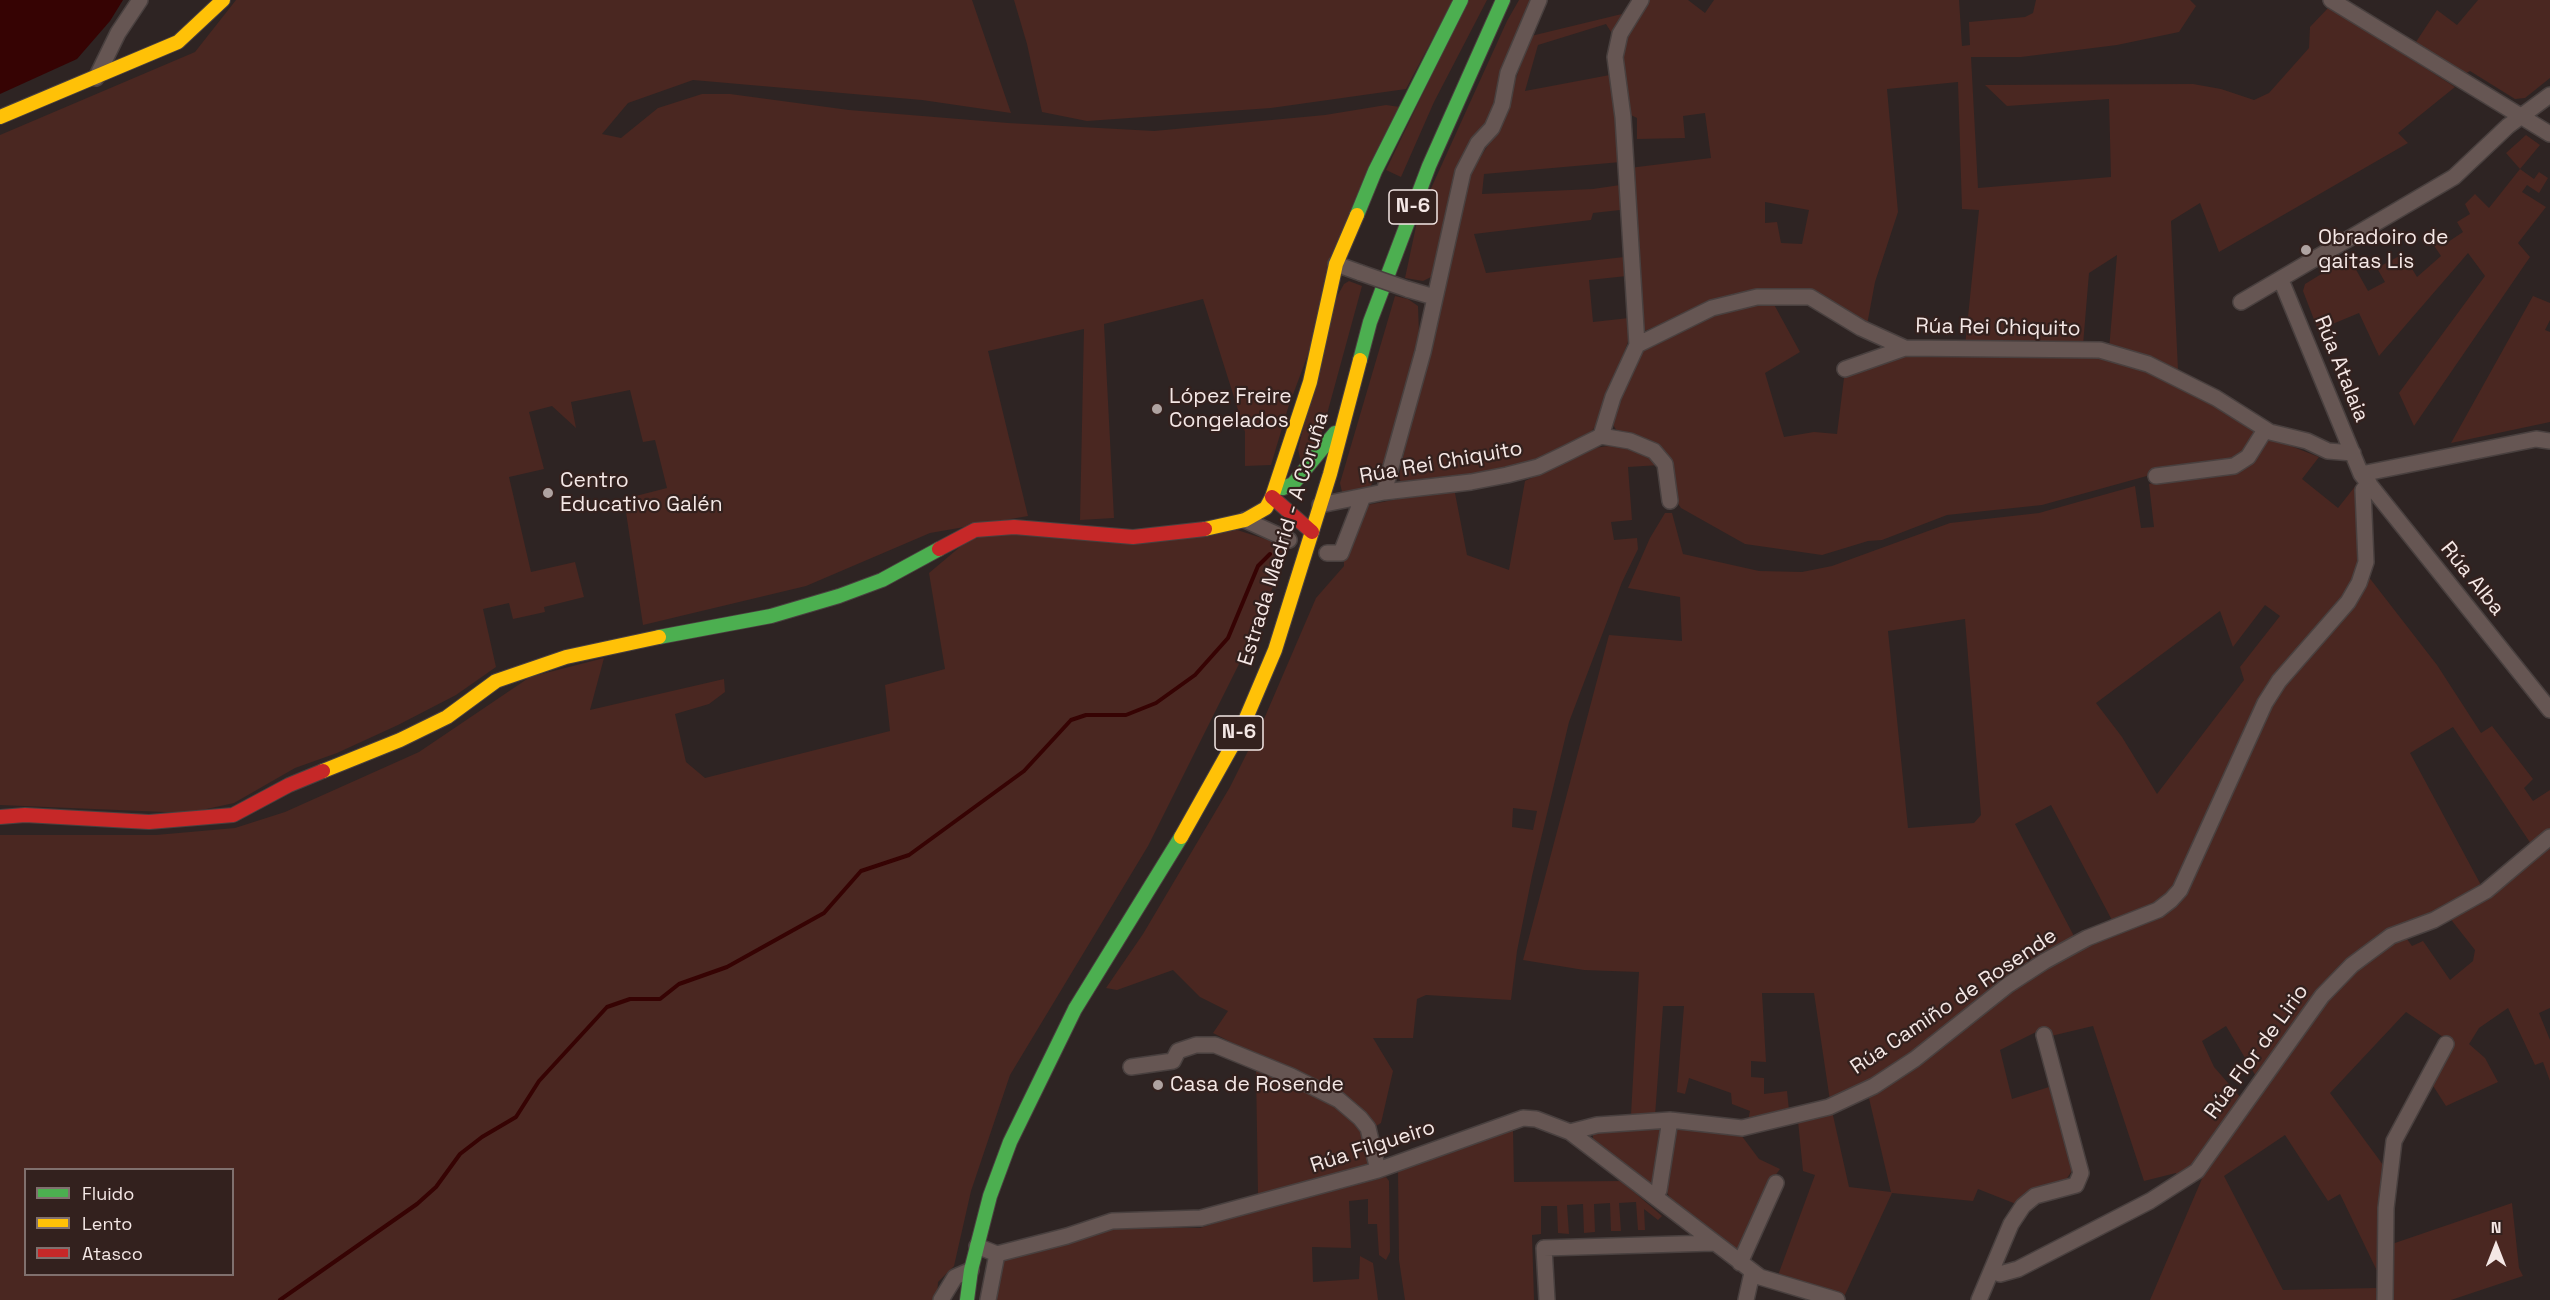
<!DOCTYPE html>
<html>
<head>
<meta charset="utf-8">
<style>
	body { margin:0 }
	#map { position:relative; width:2550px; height:1300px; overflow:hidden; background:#2e2423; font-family:"Space Grotesk",sans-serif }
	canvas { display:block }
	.legend { position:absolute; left:24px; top:1168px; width:210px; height:108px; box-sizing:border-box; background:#33211e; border:2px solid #80706e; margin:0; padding:8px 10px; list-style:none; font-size:18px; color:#f4e7e5 }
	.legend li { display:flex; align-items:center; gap:12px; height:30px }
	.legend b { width:30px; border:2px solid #80706e }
	.north { position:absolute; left:2466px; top:1216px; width:60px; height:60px; -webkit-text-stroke:4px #33211e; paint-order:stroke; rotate:0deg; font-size:16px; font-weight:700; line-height:24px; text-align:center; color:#f4e7e5 }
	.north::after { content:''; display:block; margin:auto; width:21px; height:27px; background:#f4e7e5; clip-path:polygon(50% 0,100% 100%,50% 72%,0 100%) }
</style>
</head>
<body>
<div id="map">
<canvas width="2550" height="1300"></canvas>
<ul class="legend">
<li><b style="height:8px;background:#4caf50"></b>Fluido</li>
<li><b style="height:8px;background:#ffc107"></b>Lento</li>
<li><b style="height:8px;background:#c62828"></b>Atasco</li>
</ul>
<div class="north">N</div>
</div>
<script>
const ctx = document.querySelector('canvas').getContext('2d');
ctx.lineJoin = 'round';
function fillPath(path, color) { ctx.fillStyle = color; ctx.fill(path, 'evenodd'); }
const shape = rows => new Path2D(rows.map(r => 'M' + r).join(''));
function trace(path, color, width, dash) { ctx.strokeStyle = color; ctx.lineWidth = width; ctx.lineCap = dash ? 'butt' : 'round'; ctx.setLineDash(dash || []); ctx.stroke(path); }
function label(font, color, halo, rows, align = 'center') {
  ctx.font = font + ' "Space Grotesk",sans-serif'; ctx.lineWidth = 4.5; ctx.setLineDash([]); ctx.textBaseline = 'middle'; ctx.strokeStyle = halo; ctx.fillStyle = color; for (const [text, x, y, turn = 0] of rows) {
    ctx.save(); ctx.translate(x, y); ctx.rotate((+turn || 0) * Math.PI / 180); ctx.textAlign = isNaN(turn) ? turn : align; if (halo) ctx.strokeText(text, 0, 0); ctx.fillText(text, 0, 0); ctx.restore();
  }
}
fillPath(shape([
	[236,0,972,0,1011,113,922,100,693,80,628,103,602,134,621,138,658,108,702,94,730,94,849,110,1008,123,1154,131,1325,115,1386,105,1400,107,1288,408,1271,465,1245,466,1245,432,1203,299,1104,324,1114,518,1080,520,1084,329,988,351,1028,516,930,533,806,586,643,625,624,499,667,488,655,440,643,442,630,390,571,402,576,428,552,406,529,412,544,469,509,477,531,572,575,562,584,597,544,607,545,612,513,619,509,603,483,609,496,667,456,695,398,725,337,753,295,768,234,803,188,813,0,805,0,135,195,52],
	[1014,0,1453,0,1406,89,1271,108,1087,121,1042,112,1027,44],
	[1468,0,1487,0,1434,102,1401,177,1386,170],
	[1519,0,1535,0,1505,65,1491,116,1480,130,1455,184,1431,277,1423,281,1405,278,1418,217,1507,21],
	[1644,0,1688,0,1705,13,1714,0,1959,0,1962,46,1970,45,1969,22,2025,17,2033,13,2036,0,2190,0,2196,6,2179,32,2117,45,2021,57,1971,57,1978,188,2111,177,2109,99,2007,106,1985,85,2193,84,2221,89,2254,100,2269,93,2309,48,2310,27,2329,7,2455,87,2398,133,2408,143,2219,252,2200,203,2171,221,2178,370,2109,350,2117,255,2089,273,2083,345,1965,346,1979,210,1962,209,1958,82,1887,89,1898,212,1875,282,1867,325,1822,295,1763,291,1733,294,1642,332,1629,168,1711,158,1705,113,1683,116,1685,138,1637,139,1637,118,1631,115,1620,54,1625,31],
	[1765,202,1809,210,1802,244,1781,243,1777,222,1765,223],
	[2478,0,2550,0,2550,78,2525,98,2515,99,2470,71,2465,74,2416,42,2437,10,2457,25],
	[1626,13,1613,35,1606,24,1538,45,1525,91,1615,74,1621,162,1484,174,1482,194,1593,189,1620,185,1620,210,1593,213,1591,220,1474,234,1486,273,1624,257,1627,276,1589,280,1593,322,1629,318,1630,336,1600,420,1588,436,1534,462,1496,473,1403,486,1399,478,1401,466,1470,174,1498,129,1531,36],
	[2526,135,2540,145,2520,169,2534,179,2539,172,2548,178,2539,193,2527,185,2522,192,2546,207,2518,243,2530,257,2414,426,2399,393,2485,276,2468,253,2379,356,2359,313,2318,330,2303,291,2305,284,2349,257,2368,291,2385,282,2377,268,2403,254,2417,277,2441,256,2429,238,2442,231,2448,242,2463,232,2457,222,2470,214,2465,204,2475,194,2489,208,2520,169,2506,153],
	[1349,281,1362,286,1321,436,1302,467,1298,449,1335,300,1344,284],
	[1395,296,1408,299,1418,306,1419,333,1407,388,1383,464,1369,489,1357,494,1342,492,1340,483],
	[2533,296,2550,303,2550,320,2545,330,2550,332,2550,422,2451,443],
	[1771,299,1800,352,1765,373,1784,437,1814,432,1837,434,1844,378,1907,353,2112,355,2156,369,2261,431,2235,462,2154,474,2042,505,1947,515,1882,540,1868,541,1822,555,1745,544,1681,508,1674,498,1670,466,1619,435,1611,421,1638,352,1694,320],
	[2268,437,2319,457,2302,479,2338,508,2357,484,2360,487,2362,563,2354,586,2300,652,2178,886,2154,908,2114,924,2051,805,2015,824,2076,940,1867,1085,1830,1101,1814,993,1762,993,1766,1062,1751,1061,1751,1077,1764,1078,1764,1094,1787,1091,1789,1110,1748,1121,1750,1111,1732,1104,1731,1093,1689,1078,1685,1094,1677,1092,1684,1006,1663,1006,1655,1116,1631,1115,1639,972,1584,970,1523,960,1609,635,1682,641,1680,597,1628,588,1650,538,1665,513,1672,513,1683,554,1759,571,1802,572,1832,566,1950,523,2039,513,2135,486,2141,528,2154,527,2149,484,2183,474,2214,471],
	[2265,605,2280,616,2240,667,2244,680,2157,794,2122,737,2096,703,2220,611,2233,647],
	[1965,619,1981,815,1974,823,1908,828,1888,631],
	[1622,444,1641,447,1660,465,1628,467,1632,520,1611,522,1614,540,1637,538,1638,549,1622,582,1569,722,1532,876,1517,951,1511,1000,1426,995,1417,999,1413,1038,1373,1038,1393,1071,1381,1123,1376,1126,1348,1102,1213,1033,1228,1011,1200,997,1173,970,1117,990,1106,988,1143,934,1230,787,1264,719,1316,598,1344,566,1344,554,1362,506,1454,488,1467,555,1509,570,1525,481,1594,448],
	[1513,808,1537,811,1533,830,1512,827],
	[1234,529,1287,546,1278,575,1243,656,1148,846,1010,1075,971,1191,954,1266,938,1282,937,1300,0,1300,0,835,156,835,235,828,285,812,419,752,530,677,604,658,590,710,724,679,725,692,709,704,675,714,686,762,705,778,890,731,885,685,945,669,929,573,967,541,993,533],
	[26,1170,232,1170,232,1274,26,1274],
	[2368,576,2437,665,2481,733,2492,726,2533,779,2524,788,2533,801,2550,790,2550,832,2533,847,2453,727,2410,753,2482,887,2382,936,2257,1078,2226,1026,2202,1041,2214,1067,2242,1099,2195,1167,2178,1179,2176,1173,2144,1181,2093,1026,2051,1036,2038,1031,2000,1050,2012,1099,2049,1087,2073,1169,2064,1183,2016,1204,1978,1189,1973,1201,1892,1193,1844,1297,1777,1278,1815,1175,1803,1171,1798,1121,1832,1111,1849,1187,1891,1192,1868,1094,1979,1012,2083,945,2175,904,2277,691],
	[2550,847,2550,1008,2539,1013,2550,1040,2550,1081,2543,1062,2535,1065,2508,1008,2479,1028,2469,1044,2485,1058,2498,1082,2446,1106,2430,1081,2449,1041,2406,1012,2330,1093,2386,1169,2379,1275,2340,1194,2328,1201,2285,1135,2224,1176,2283,1290,2376,1288,2379,1300,2150,1300,2207,1167,2329,994,2372,954,2404,935,2412,946,2423,941,2450,980,2473,961,2475,950,2449,917],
	[1256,1068,1318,1094,1358,1121,1370,1143,1367,1166,1258,1195],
	[1660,1125,1664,1132,1657,1181,1651,1187,1593,1141,1593,1133],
	[1683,1126,1741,1135,1759,1159,1780,1169,1763,1192,1741,1247,1735,1251,1672,1201,1665,1189,1676,1129],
	[1513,1130,1514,1182,1621,1181,1662,1216,1658,1220,1644,1209,1645,1230,1638,1230,1636,1202,1619,1203,1621,1231,1611,1231,1610,1203,1594,1204,1595,1232,1584,1233,1583,1204,1567,1205,1569,1234,1558,1233,1557,1206,1541,1206,1541,1234,1532,1235,1534,1300,1405,1300,1399,1260,1398,1171],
	[1386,1177,1389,1181,1390,1252,1386,1260,1379,1255,1377,1224,1368,1224,1368,1199,1349,1201,1351,1248,1312,1247,1313,1282,1359,1279,1360,1256,1373,1263,1378,1300,992,1300,999,1260,1120,1227,1200,1228,1244,1214],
	[2512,1203,2519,1268,2523,1276,2451,1300,2392,1300,2389,1245]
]), '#4a2721');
fillPath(shape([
	[0,0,123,0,110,21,77,59,0,94]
]), '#360303');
trace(shape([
	[280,1300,417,1204,436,1187,460,1154,482,1137,516,1117,539,1081,607,1007,630,999,660,999,679,984,727,967,824,913,861,871,909,855,1024,771,1071,720,1086,715,1126,715,1156,703,1195,675,1228,638,1258,566,1270,554]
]), '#360303', 4);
const street = shape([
	[2331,0,2550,134],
	[96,78,118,33,140,0],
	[1336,264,1361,273],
	[2281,280,2361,474,2550,710],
	[1407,289,1434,297],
	[2241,302,2454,177,2508,126,2550,95],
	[1637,345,1623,117,1615,57,1620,34,1641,0],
	[1845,369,1905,348],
	[1601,436,1630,441,1654,451,1665,464,1670,501],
	[2361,474,2536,439,2550,441],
	[2156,476,2234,466,2248,457,2265,430],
	[1384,492,1423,352,1463,172,1478,143,1492,128,1502,105,1508,73,1539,0],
	[1320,505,1384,492,1471,482,1507,475,1538,467,1565,454,1601,436,1613,397,1637,345,1712,308,1757,297,1810,297,1861,328,1905,348,2100,350,2148,364,2216,398,2270,432,2307,441,2328,451,2353,453],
	[1245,520,1289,540],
	[1327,553,1341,553,1362,499],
	[1131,1067,1173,1061,1178,1051,1196,1045,1215,1045,1291,1076,1339,1100,1360,1118,1368,1128,1378,1170],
	[1570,1132,1597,1125,1670,1120,1742,1128,1829,1107,1874,1086,1915,1059,2008,985,2045,961,2087,938,2158,910,2171,900,2180,890,2265,703,2279,681,2348,602,2359,583,2366,562,2363,490,2369,483],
	[1655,1196,1659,1190,1670,1120],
	[977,1246,997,1254,1067,1236,1112,1221,1201,1218,1378,1170,1523,1118,1536,1119,1570,1132,1760,1277,1837,1300],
	[1740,1263,1776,1183],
	[1992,1270,2000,1274,2018,1269,2150,1201,2197,1171,2322,996,2352,965,2391,936,2434,920,2486,891,2550,837],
	[941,1300,955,1277,971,1270],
	[988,1300,997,1254],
	[1547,1300,1544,1248,1713,1243],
	[1746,1300,1752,1273],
	[1979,1300,2011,1224,2023,1206,2035,1196,2076,1185,2081,1173,2044,1035],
	[2385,1300,2386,1208,2394,1141,2446,1044]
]);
const fast = shape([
	[1357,215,1375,171,1461,0],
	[1360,360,1370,322,1429,166,1503,0],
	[1276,487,1283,488,1293,484,1335,433],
	[659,637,771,616,839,596,882,580,939,549],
	[967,1300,971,1270,990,1196,1010,1142,1075,1009,1181,837]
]);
const slow = shape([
	[0,117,178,42,223,0],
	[1205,529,1245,520,1266,508,1272,497,1310,382,1336,264,1357,215],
	[323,771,400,740,447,717,496,681,566,657,659,637],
	[1181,837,1241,730,1275,650,1330,474,1360,360]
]);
const jam = shape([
	[1272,497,1312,532],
	[939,549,975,530,1014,527,1133,537,1205,529],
	[0,817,25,815,149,822,233,815,289,785,323,771]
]);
trace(street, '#49403f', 18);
trace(fast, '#49403f', 16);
trace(slow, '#49403f', 16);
trace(jam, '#49403f', 16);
trace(street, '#665653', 15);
trace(fast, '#4caf50', 14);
trace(slow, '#ffc107', 14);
trace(jam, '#c62828', 14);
const streetBridge = shape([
	[1361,273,1407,289]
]);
trace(streetBridge, '#49403f', 18, []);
trace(streetBridge, '#665653', 15);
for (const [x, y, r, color] of [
	[2306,250,6,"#afa3a1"],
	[1157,409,6,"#afa3a1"],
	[548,493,6,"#afa3a1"],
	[1158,1085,6,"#afa3a1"]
]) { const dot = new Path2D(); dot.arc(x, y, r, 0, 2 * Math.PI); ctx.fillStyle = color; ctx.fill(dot); trace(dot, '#33211e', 2); }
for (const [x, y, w] of [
	[1413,207,48],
	[1239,733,48]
]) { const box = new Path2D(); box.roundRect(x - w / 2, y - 17, w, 34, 4.5); ctx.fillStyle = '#33211e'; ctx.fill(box); trace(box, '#f4e7e5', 1.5); }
label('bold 20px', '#f4e7e5', null, [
	["N-6",1413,207],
	["N-6",1239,733]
]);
label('21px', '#f4e7e5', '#33211e', [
	["Obradoiro de",2318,238],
	["gaitas Lis",2318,262],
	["López Freire",1169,397],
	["Congelados",1169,421],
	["Centro",560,481],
	["Educativo Galén",560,505],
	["Casa de Rosende",1170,1085]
], 'left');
label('21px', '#f4e7e5', '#33211e', [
	["Rúa Rei Chiquito",1998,328,1],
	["Rúa Atalaia",2341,369,68],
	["Rúa Rei Chiquito",1441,463,-10],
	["Estrada Madrid - A Coruña",1284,539,-73],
	["Rúa Alba",2472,579,51],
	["Rúa Camiño de Rosende",1954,1002,-34],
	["Rúa Flor de Lirio",2257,1052,-54],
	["Rúa Filgueiro",1373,1147,-18]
]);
</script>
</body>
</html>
